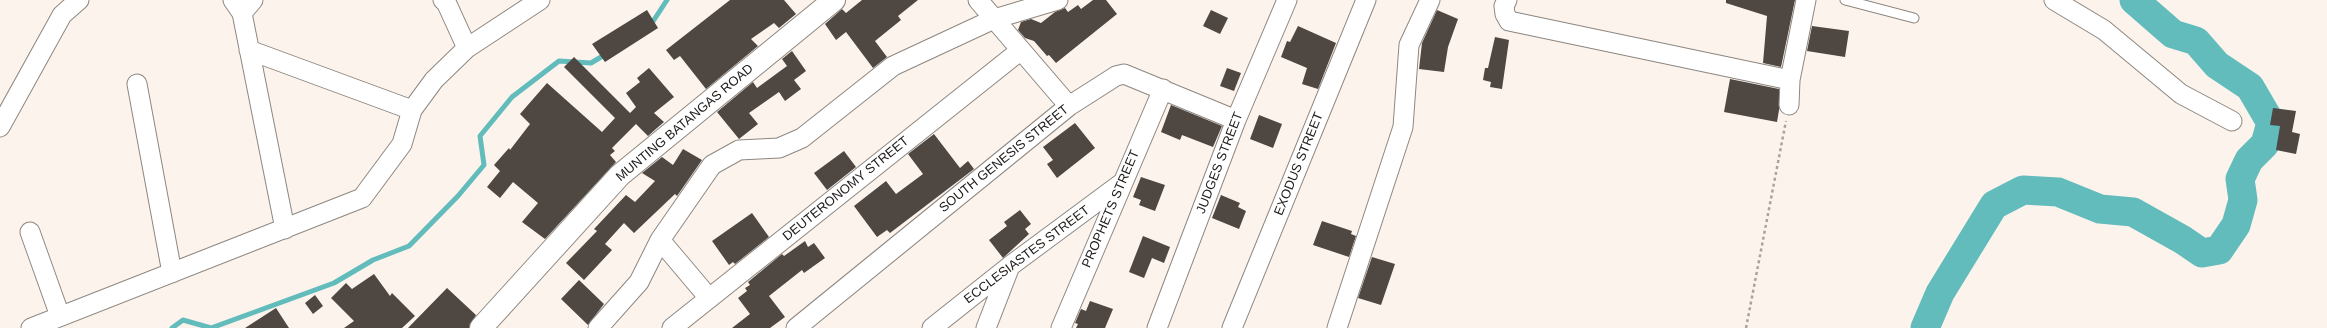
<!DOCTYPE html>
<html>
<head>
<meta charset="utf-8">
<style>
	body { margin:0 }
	canvas { display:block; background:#fbf3ec }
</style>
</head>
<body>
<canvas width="2327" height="328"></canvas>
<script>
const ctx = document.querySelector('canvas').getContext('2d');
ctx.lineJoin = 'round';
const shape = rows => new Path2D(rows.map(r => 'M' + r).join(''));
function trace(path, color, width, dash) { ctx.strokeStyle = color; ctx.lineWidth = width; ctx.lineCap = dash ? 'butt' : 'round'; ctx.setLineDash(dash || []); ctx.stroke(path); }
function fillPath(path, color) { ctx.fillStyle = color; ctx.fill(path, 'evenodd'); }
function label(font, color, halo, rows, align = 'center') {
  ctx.font = font + ' Helvetica,sans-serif'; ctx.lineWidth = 4; ctx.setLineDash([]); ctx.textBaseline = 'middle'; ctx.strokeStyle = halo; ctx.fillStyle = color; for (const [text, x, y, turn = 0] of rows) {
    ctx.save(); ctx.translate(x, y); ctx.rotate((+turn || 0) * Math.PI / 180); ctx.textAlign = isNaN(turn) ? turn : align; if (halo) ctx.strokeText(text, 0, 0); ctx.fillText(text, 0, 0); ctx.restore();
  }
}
trace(shape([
	[650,26,667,0],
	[172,328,183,320,211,328,334,283,373,260,409,246,458,196,484,165,480,136,512,97,559,61,591,63,606,54]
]), '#62bcbc', 5);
trace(shape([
	[1925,328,1940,293,1994,205,2023,190,2058,192,2100,209,2133,212,2183,240,2202,253,2219,250,2236,225,2243,200,2240,179,2249,160,2265,144,2271,123,2250,87,2217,65,2196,41,2173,34,2134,0]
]), '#62bcbc', 29);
fillPath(shape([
	[730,0,784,0,796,14,779,28,774,23,751,39,758,46,706,89,680,56,674,60,666,50],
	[862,0,918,0,898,16,901,20,875,41,887,57,873,68,846,32,836,40,825,24,842,9,846,13],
	[1093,0,1106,0,1117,14,1056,63,1049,55,1047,56,1034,41,1025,38,1018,30,1021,22,1031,19,1041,23,1055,12,1065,8,1068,12,1078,5,1081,9],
	[1726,0,1795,0,1781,67,1763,63,1767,16,1726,3],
	[647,10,658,28,605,62,592,44],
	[1211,10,1228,18,1220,34,1203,26],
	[1437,10,1458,19,1448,47,1444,72,1419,69,1422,43],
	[1298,26,1336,43,1318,89,1302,84,1307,68,1281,57,1287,41,1290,42],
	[1812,26,1849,31,1845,57,1807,51],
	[1495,37,1509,40,1502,89,1490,87,1491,82,1483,80,1485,68,1488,68],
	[792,51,806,71,794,80,801,89,785,101,779,92,749,113,758,124,739,139,717,112,753,82,757,88,787,66,782,59],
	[574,57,630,113,636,107,626,93,640,82,637,78,649,68,674,97,654,113,664,122,657,128,648,136,636,124,612,148,615,151,610,155,616,162,545,239,522,222,538,203,513,182,500,198,487,187,500,171,494,165,509,148,510,150,530,124,520,114,547,83,602,132,615,118,564,67],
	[1227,68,1241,73,1234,91,1220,86],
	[1730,79,1779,89,1779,110,1777,122,1724,112],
	[1171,105,1222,126,1213,147,1182,135,1180,140,1161,132],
	[2273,108,2296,111,2292,132,2300,134,2296,154,2276,150,2280,126,2270,125],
	[1259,115,1282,124,1273,148,1250,139],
	[1075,123,1095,148,1057,178,1047,164,1053,160,1043,147],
	[934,134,960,168,968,161,974,169,890,233,887,230,877,237,854,206,886,181,896,194,923,174,908,154],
	[683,149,702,160,677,196,675,194,634,233,624,223,605,244,612,250,584,280,566,263,597,231,594,229,626,195,635,202,655,181,642,173,662,157,673,165],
	[844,151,856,167,827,190,814,173],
	[1141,177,1165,185,1155,211,1139,205,1141,200,1133,197],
	[1221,195,1240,203,1238,207,1246,211,1239,229,1212,218],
	[1020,210,1031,224,1025,229,1029,234,1003,258,989,240,1007,226,1004,222],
	[752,213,769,237,735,264,733,262,729,265,712,241],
	[1322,221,1352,231,1351,234,1356,236,1349,257,1313,245],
	[1143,236,1170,247,1164,263,1152,258,1144,278,1129,272],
	[805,241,808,247,814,243,825,258,804,273,802,270,769,296,785,317,770,328,732,328,750,314,738,298,747,291,745,288,750,285,748,282,782,254,784,256],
	[1372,257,1395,264,1381,305,1358,298],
	[374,274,390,296,392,293,415,316,402,328,344,328,354,321,331,298,346,283,352,289],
	[579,280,604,304,588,325,561,299],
	[447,288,476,315,469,328,408,328],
	[315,295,323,306,313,314,305,303],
	[1090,301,1113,309,1105,328,1076,328,1078,324,1075,323,1081,309,1086,311],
	[276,308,289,328,245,328]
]), '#4e4742');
const service = shape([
	[1845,0,1914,18]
]);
const minor = shape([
	[233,0,242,13,285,229],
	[443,0,446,2,467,48],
	[978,0,1069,106],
	[1507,0,1504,6,1505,14,1509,21,1790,80],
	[2054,0,2104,30,2181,94,2232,121],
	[242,13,253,0],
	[249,50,412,110],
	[137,84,172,273],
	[1789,105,1790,80,1806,0],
	[0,127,62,15,79,0],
	[30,232,60,316],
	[660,240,712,165,739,150,779,148,802,138,893,66,994,19,1058,0],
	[31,328,362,198,402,144,412,110,434,80,467,48,540,0],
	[598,328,639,282,660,240,709,298],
	[672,328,1021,50],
	[796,328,1069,106,1116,76,1124,74,1236,120],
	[932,328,1010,266,1122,183],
	[986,328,1010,266],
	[1061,328,1163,89],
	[1157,328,1236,120,1287,0],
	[1232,328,1366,0],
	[1337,328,1403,127,1409,45,1430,0]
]);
const tertiary = shape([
	[481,328,620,175,834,0]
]);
trace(service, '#8e8781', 11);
trace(minor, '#8e8781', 21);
trace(tertiary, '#8e8781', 24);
trace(shape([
	[1746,328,1786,121]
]), '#a9a39e', 2.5, [3, 3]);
trace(service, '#fff', 9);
trace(minor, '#fff', 19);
trace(tertiary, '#fff', 22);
label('13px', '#23201e', '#fff', [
	["MUNTING BATANGAS ROAD",685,123,-40],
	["SOUTH GENESIS STREET",1004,159,-39],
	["JUDGES STREET",1220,163,-69],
	["EXODUS STREET",1299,164,-68],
	["DEUTERONOMY STREET",846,189,-39],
	["PROPHETS STREET",1111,209,-67],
	["ECCLESIASTES STREET",1027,255,-37]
]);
</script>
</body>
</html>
